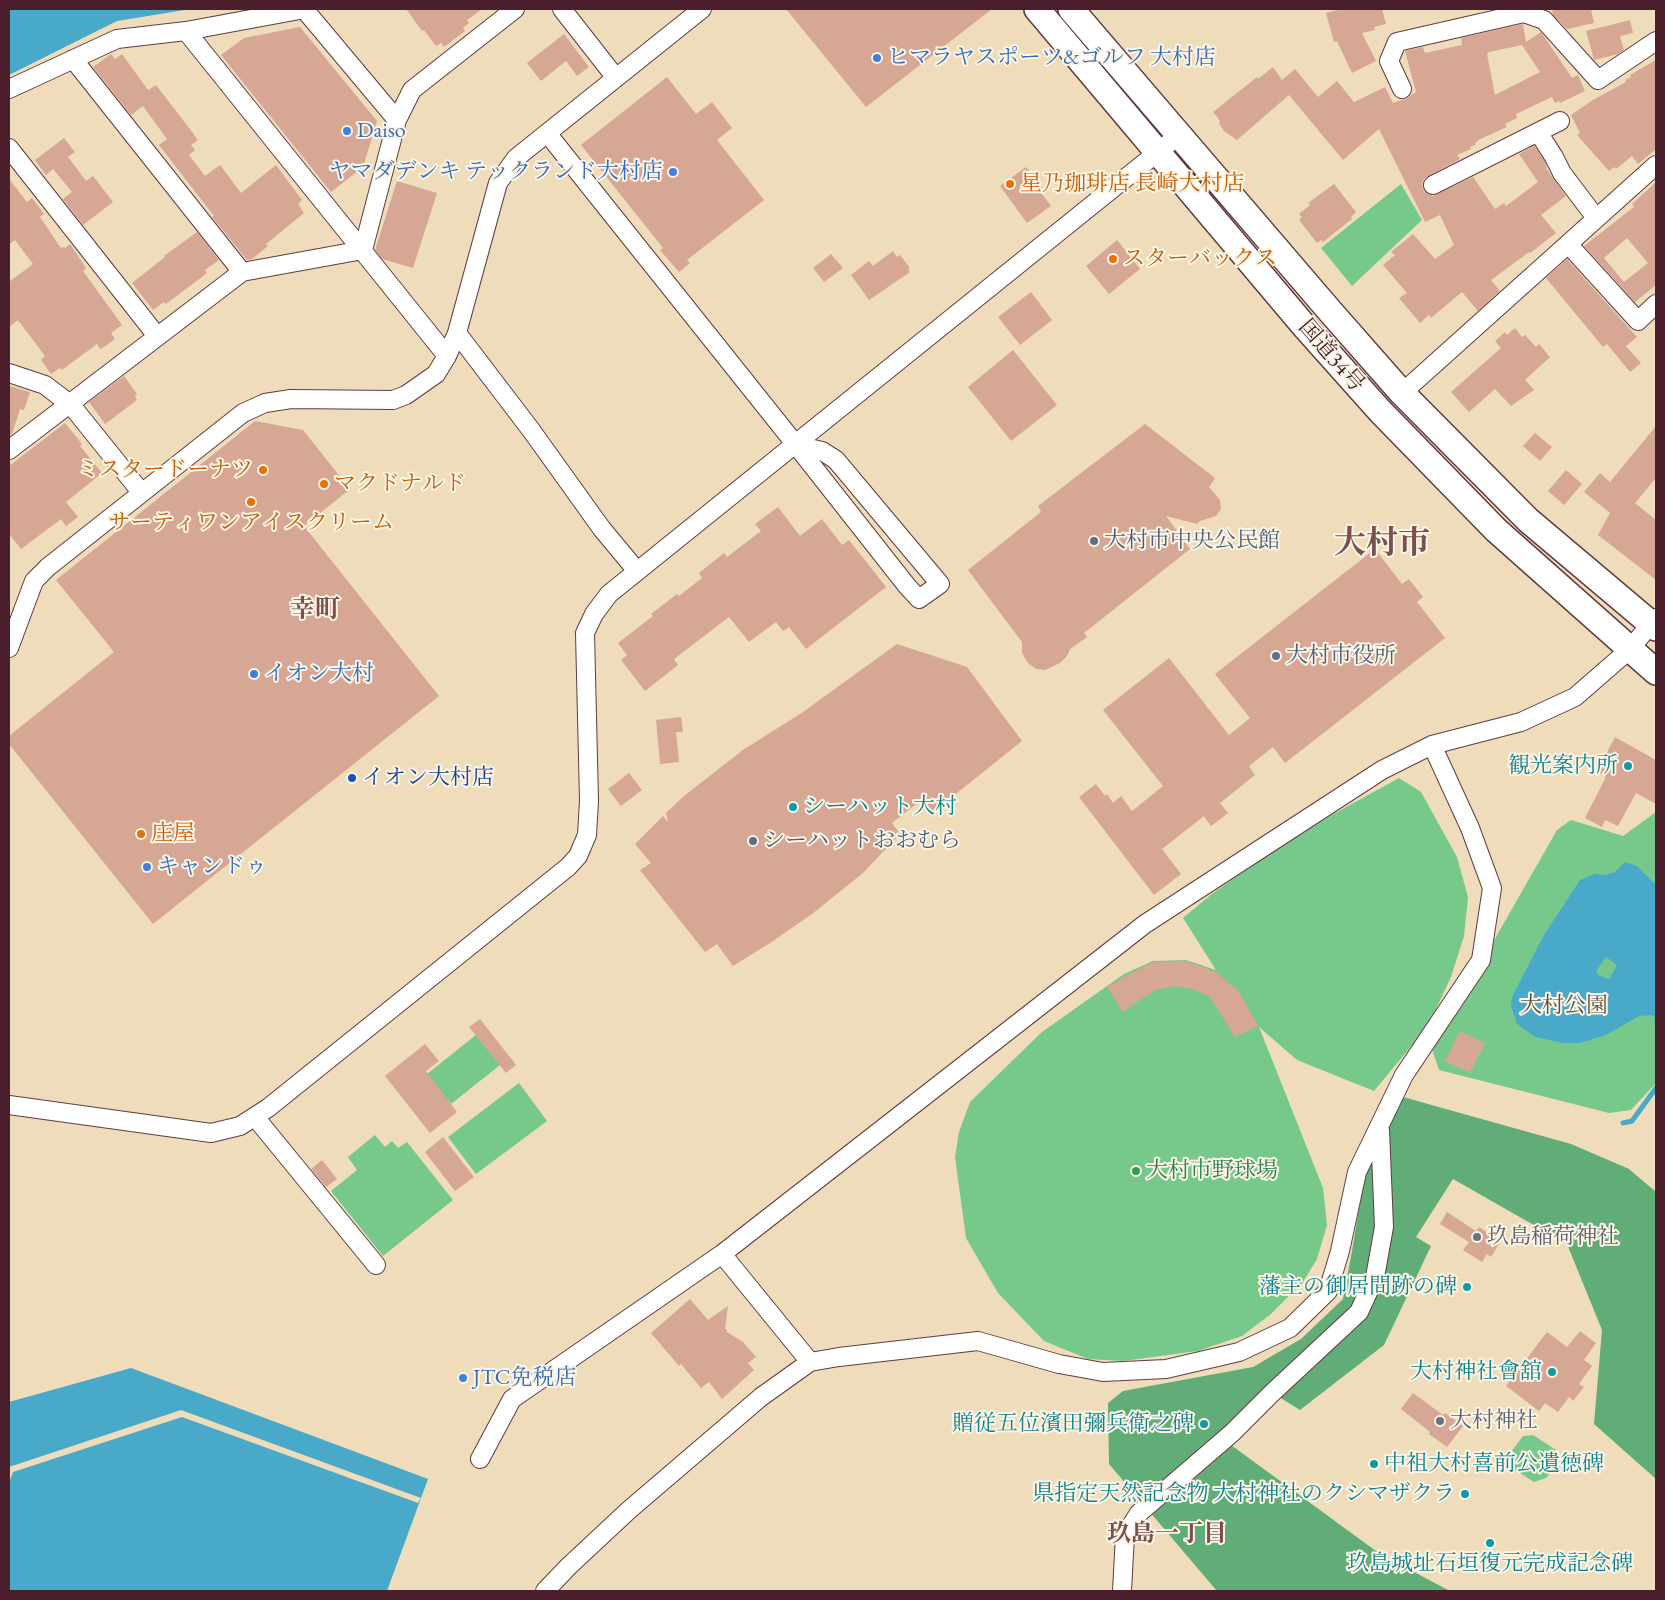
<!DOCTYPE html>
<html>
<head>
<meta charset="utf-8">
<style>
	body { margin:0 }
	#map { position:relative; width:1665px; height:1600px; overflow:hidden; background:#eedcba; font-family:"EB Garamond",serif }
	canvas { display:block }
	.frame { position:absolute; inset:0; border:10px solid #4a1f2b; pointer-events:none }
</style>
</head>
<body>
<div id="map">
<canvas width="1665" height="1600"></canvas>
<div class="frame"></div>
</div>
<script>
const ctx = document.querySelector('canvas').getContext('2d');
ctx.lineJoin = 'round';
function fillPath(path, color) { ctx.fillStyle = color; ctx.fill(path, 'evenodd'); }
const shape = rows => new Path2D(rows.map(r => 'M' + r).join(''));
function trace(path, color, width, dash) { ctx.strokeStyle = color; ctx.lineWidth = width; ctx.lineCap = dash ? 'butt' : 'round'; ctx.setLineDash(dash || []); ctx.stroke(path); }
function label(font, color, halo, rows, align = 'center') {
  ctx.font = font + ' "EB Garamond","Noto Serif JP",serif'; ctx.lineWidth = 4; ctx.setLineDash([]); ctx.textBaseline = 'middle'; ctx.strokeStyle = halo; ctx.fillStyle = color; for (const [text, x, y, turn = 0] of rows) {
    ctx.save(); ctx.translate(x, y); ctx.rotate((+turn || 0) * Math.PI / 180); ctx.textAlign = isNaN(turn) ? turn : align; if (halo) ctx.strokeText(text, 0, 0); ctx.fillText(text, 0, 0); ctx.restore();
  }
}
fillPath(shape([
	[1401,184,1422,220,1352,286,1321,248],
	[1399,778,1421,792,1457,857,1468,897,1464,936,1451,977,1428,1026,1374,1091,1297,1060,1259,1027,1323,1188,1327,1225,1317,1259,1303,1282,1271,1314,1242,1336,1198,1351,1123,1361,1088,1359,1044,1341,998,1293,966,1238,955,1157,959,1132,970,1102,1042,1032,1124,974,1153,961,1186,960,1216,970,1183,918,1213,893,1262,859,1330,816],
	[1656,812,1656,1083,1631,1110,1609,1113,1439,1070,1432,1049,1557,830,1571,820,1623,836],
	[476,1035,500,1065,451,1104,427,1074],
	[519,1083,547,1121,476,1174,448,1137],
	[375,1135,385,1147,392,1141,398,1148,407,1142,453,1200,383,1256,331,1191,357,1170,348,1157],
	[1533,1435,1556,1450,1559,1463,1546,1478,1534,1482,1512,1468,1508,1456,1523,1436]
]), '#76c98b');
fillPath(shape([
	[1403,1097,1571,1144,1629,1169,1656,1192,1656,1479,1594,1424,1602,1330,1567,1244,1453,1179,1416,1237,1431,1246,1384,1345,1300,1410,1279,1397,1231,1445,1380,1554,1450,1591,1217,1591,1109,1464,1108,1403,1123,1391,1253,1367,1301,1339,1343,1299,1352,1251,1364,1178]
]), '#60ad77');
fillPath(shape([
	[9,9,191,9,117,21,9,75],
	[1625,862,1637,866,1656,885,1656,1018,1652,1015,1639,1016,1606,1035,1580,1043,1563,1043,1535,1037,1517,1024,1511,1006,1512,997,1544,935,1580,880,1595,874,1605,875,1615,872],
	[1606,957,1617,965,1609,979,1598,975,1596,971],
	[131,1368,428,1479,387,1591,9,1591,9,1402]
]), '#49a9c9');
fillPath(shape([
	[181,1410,421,1498,418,1503,182,1417,13,1472,9,1483,9,1467]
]), '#eedcba');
trace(shape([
	[1623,1123,1632,1121,1656,1088]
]), '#49a9c9', 5);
fillPath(shape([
	[406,9,482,9,467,20,469,23,463,28,465,31,444,47,441,43,436,46,424,30,422,31],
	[786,9,992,9,866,107],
	[1341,9,1382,9,1386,24,1374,27,1375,30,1362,33,1376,61,1352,73,1337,41,1334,42,1326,13],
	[1552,9,1591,9,1594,23,1567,29,1553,15],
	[1630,20,1633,33,1620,36,1624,50,1618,54,1594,60,1586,31],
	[1523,24,1526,42,1541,32,1572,78,1578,75,1585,91,1560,103,1559,101,1555,103,1552,97,1516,114,1517,118,1505,124,1507,127,1478,140,1478,141,1475,143,1476,145,1470,147,1471,149,1457,155,1460,159,1428,176,1424,179,1422,184,1424,190,1428,194,1433,196,1473,177,1495,209,1504,203,1506,206,1538,182,1519,154,1534,146,1545,162,1547,167,1546,168,1566,196,1541,215,1556,233,1530,253,1529,252,1491,280,1500,291,1478,311,1462,292,1431,318,1429,315,1420,323,1399,298,1407,293,1383,265,1395,255,1391,252,1413,234,1435,259,1454,245,1440,215,1425,222,1379,129,1343,160,1289,95,1237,140,1224,131,1219,123,1220,121,1213,112,1257,77,1258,79,1273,67,1282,80,1295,69,1318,97,1337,81,1354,102,1385,87,1393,103,1407,98,1416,92,1405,51,1423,47,1425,53,1462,45,1461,38],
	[1522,45,1540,72,1495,95,1487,54,1489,52],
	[300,27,377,121,363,167,331,192,221,55,244,38],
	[564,34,589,67,577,76,566,61,541,81,527,63],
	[111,54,115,59,122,54,148,90,156,85,186,124,198,140,191,145,195,150,189,155,205,176,220,165,241,193,276,165,302,200,298,204,304,213,266,244,268,246,252,259,247,260,212,217,214,216,159,145,167,139,143,106,131,115,93,67],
	[1656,60,1656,149,1638,164,1632,156,1616,169,1614,167,1609,171,1577,135,1580,133,1571,115,1593,100,1626,82,1625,80,1631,77,1630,75],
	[667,77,696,114,712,102,732,128,717,140,764,200,687,260,690,263,679,272,660,250,663,248,581,145],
	[64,138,75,152,68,157,86,181,93,176,113,202,83,225,63,199,72,192,53,169,46,175,35,160],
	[1026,167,1042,188,1039,190,1051,206,1027,223,1000,186],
	[9,179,27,202,32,198,44,214,40,217,61,248,64,247,65,248,70,244,86,268,83,271,122,325,111,333,115,339,104,347,100,349,97,344,62,370,60,368,51,374,41,360,45,356,18,320,9,327,9,282,33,264,15,240,9,245],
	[397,181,437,193,413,268,382,259,375,250],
	[1656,182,1656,285,1635,302,1584,246,1634,207,1632,204],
	[1627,238,1648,263,1624,282,1604,258],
	[1334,184,1356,212,1351,217,1352,219,1323,242,1321,240,1317,243,1299,220,1302,217,1299,214,1310,205,1308,203],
	[197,232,219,260,205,270,207,273,166,304,164,302,153,310,132,283,165,257,164,256],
	[1117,240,1140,269,1109,294,1086,266],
	[893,251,897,257,900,255,910,268,908,269,910,272,869,300,851,275,869,261,873,266],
	[831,254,843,268,824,282,813,268],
	[1567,259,1637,337,1626,346,1641,363,1630,372,1607,344,1603,347,1546,278],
	[1031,292,1052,320,1020,345,998,317],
	[1515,328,1522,337,1525,335,1536,347,1539,344,1550,357,1525,380,1534,390,1511,406,1495,389,1469,412,1451,392,1501,348,1495,341,1505,332,1507,335],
	[1013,350,1057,405,1011,441,968,387],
	[124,376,137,394,135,396,137,400,105,424,89,402],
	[9,386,30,392,24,410,20,409,12,434,10,436,9,435],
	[255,421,303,430,350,489,304,526,439,696,153,924,9,744,9,736,114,652,56,580],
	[65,423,82,444,80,446,102,473,66,502,78,517,66,526,61,519,21,549,9,534,9,466],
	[1145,424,1215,478,1209,487,1220,500,1221,509,1216,516,1200,521,1197,524,1166,516,1190,549,1084,633,1087,637,1070,649,1067,656,1060,663,1045,670,1036,669,1028,663,1022,653,1022,642,968,570,1041,512,1038,506],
	[1656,426,1656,478,1635,503,1656,520,1656,580,1598,535,1610,513,1584,492,1600,473,1610,482],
	[1535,433,1552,447,1540,461,1523,446],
	[1566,470,1582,484,1564,505,1548,491],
	[778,507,800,536,822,519,842,545,849,540,886,587,806,649,789,627,783,631,776,622,749,642,729,617,674,659,678,665,645,691,621,660,627,655,618,643,653,616,651,614,677,594,679,596,702,578,699,573,724,553,727,557,761,531,755,524],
	[1375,549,1402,584,1409,579,1423,597,1417,602,1445,638,1285,763,1273,747,1249,766,1255,775,1220,803,1228,813,1211,826,1204,816,1162,849,1181,874,1154,895,1079,797,1096,784,1105,796,1107,794,1113,803,1121,796,1132,811,1163,786,1103,710,1169,658,1229,735,1250,718,1215,674],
	[897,644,967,667,1022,741,932,813,920,801,892,823,900,834,863,873,812,914,770,943,733,966,717,944,705,952,640,870,651,863,635,844,663,816,668,822,666,813,684,796,743,750,803,712],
	[681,717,683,732,676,732,679,762,660,764,656,720],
	[1615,737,1656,760,1656,804,1636,793,1618,826,1605,820,1602,827,1585,818,1606,777,1597,772],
	[629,773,642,790,621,806,608,789],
	[1186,961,1216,972,1239,992,1258,1026,1235,1037,1210,997,1193,989,1173,986,1156,990,1137,1002,1123,1012,1107,987,1125,976,1154,962],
	[480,1019,516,1065,506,1073,469,1027],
	[1460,1031,1485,1043,1470,1073,1445,1061],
	[425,1044,439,1061,426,1071,457,1112,430,1133,385,1076],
	[443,1137,474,1177,455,1191,425,1152],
	[322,1160,337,1179,326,1187,311,1169],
	[1447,1212,1476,1231,1479,1227,1501,1241,1491,1257,1487,1254,1482,1262,1463,1250,1469,1242,1440,1224],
	[690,1299,708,1320,728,1306,725,1329,727,1329,727,1332,743,1342,756,1357,748,1363,754,1370,722,1399,709,1382,701,1388,681,1364,679,1366,651,1333],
	[1580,1331,1596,1343,1584,1360,1592,1366,1579,1384,1584,1387,1573,1401,1569,1397,1558,1412,1545,1403,1539,1411,1506,1386,1547,1332,1567,1347],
	[1413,1393,1443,1415,1445,1413,1463,1426,1447,1447,1429,1434,1430,1432,1401,1409]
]), '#d6a794');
const minor = shape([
	[304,9,397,120],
	[562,9,616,78],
	[186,31,447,356],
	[73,59,242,272],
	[9,89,117,39,186,31,305,9],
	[1402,89,1389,61,1397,42,1524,13,1544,20,1598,80,1656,41],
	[1538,132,1554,157,1562,173,1596,218],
	[547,133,796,445,907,586,919,599,940,584,836,460,822,451,796,445],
	[9,148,157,336],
	[1433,185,1560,121],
	[1568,244,1638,321,1656,304],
	[363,250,397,120,412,90,515,9],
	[457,333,531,430,602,529,637,571],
	[9,373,45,385,71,405,141,492],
	[1402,393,1656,165],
	[9,450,242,272,363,250],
	[9,648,34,581,48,567,243,413,265,403,291,399,393,400,406,395,436,374,447,356,457,333,498,183,516,158,702,9],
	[9,1105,211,1133,240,1126,268,1108,568,867,578,856,587,835,589,801,585,633,594,614,609,594,1179,135],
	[255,1117,376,1265],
	[810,1362,722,1254,1145,924,1382,770,1432,745,1521,722,1575,697,1629,650,1656,618],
	[480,1459,512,1399,722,1254],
	[545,1591,569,1566,629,1510,761,1397,810,1362,839,1357,978,1341,1059,1364,1103,1372,1166,1369,1239,1352,1290,1328,1328,1291,1340,1251,1357,1172,1404,1075,1481,960,1492,888,1470,828,1432,745],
	[1122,1591,1125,1535,1139,1513,1232,1433,1272,1393,1359,1312,1375,1277,1384,1227,1380,1130]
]);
const highway = shape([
	[1037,9,1305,327,1380,411,1496,530,1656,672],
	[1071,9,1329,310,1402,393,1528,520,1656,628]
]);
trace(minor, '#633b40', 20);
trace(highway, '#633b40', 28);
trace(minor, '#fff', 18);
trace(highway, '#fff', 25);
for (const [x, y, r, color] of [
	[877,58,5,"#3f7fe0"],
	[347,131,5,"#3f7fe0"],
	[673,172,5,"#3f7fe0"],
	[1010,184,5,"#e8710a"],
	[1113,259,5,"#e8710a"],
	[263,470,5,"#e8710a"],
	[324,484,5,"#e8710a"],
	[251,502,5,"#e8710a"],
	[1094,541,5,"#5c6f8a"],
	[1276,656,5,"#5c6f8a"],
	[254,674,5,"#3f7fe0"],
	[1628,766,5,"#0f9aa8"],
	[352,778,5,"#1a4fb4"],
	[793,807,5,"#0f9aa8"],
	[141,834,5,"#e8710a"],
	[753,841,5,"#5c6f8a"],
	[147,867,5,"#3f7fe0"],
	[1136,1171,5,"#2e9e5b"],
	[1477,1237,5,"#6b7280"],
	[1467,1287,5,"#0f9aa8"],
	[1552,1372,5,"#0f9aa8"],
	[463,1378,5,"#3f7fe0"],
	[1440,1421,5,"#6b7280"],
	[1204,1424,5,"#0f9aa8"],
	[1374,1464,5,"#0f9aa8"],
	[1465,1494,5,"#0f9aa8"],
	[1490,1543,5,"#0f9aa8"]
]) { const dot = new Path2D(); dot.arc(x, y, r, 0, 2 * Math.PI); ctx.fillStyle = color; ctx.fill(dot); trace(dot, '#fcf5e5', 2); }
label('22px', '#366cbe', '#fcf5e5', [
	["ヒマラヤスポーツ&ゴルフ 大村店",887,58],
	["Daiso",357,131],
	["ヤマダデンキ テックランド大村店",663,172,"right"],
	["イオン大村",264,674],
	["キャンドゥ",157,867],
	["JTC免税店",473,1378]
], 'left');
label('22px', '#c56008', '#fcf5e5', [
	["星乃珈琲店 長崎大村店",1020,184],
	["スターバックス",1123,259],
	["ミスタードーナツ",253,470,"right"],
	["マクドナルド",334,484],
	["サーティワンアイスクリーム",251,523,"center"],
	["庄屋",151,834]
], 'left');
label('22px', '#4a1f2b', '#fcf5e5', [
	["国道34号",1331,356,49]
]);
label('22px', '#4e5e75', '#fcf5e5', [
	["大村市中央公民館",1104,541],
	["大村市役所",1286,656],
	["シーハットおおむら",763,841]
], 'left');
label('22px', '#0d838f', '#fcf5e5', [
	["観光案内所",1618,766],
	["シーハット大村",803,807,"left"],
	["藩主の御居間跡の碑",1457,1287],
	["大村神社會舘",1542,1372],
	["贈従五位濱田彌兵衛之碑",1194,1424],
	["中祖大村喜前公遺徳碑",1384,1464,"left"],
	["県指定天然記念物 大村神社のクシマザクラ",1455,1494],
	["玖島城址石垣復元完成記念碑",1490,1564,"center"]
], 'right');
label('22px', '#164399', '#fcf5e5', [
	["イオン大村店",362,778]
], 'left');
label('22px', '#575248', '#fcf5e5', [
	["大村公園",1564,1006]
]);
label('22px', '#27864d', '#fcf5e5', [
	["大村市野球場",1146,1171]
], 'left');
label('22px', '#5b616d', '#fcf5e5', [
	["玖島稲荷神社",1487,1237],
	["大村神社",1450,1421]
], 'left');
label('bold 24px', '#7b4f50', '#fcf5e5', [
	["玖島一丁目",1167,1534]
]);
label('bold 25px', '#7b4f50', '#fcf5e5', [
	["幸町",315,610]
]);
label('bold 32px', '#7b4f50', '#fcf5e5', [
	["大村市",1382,544]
]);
</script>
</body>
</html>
